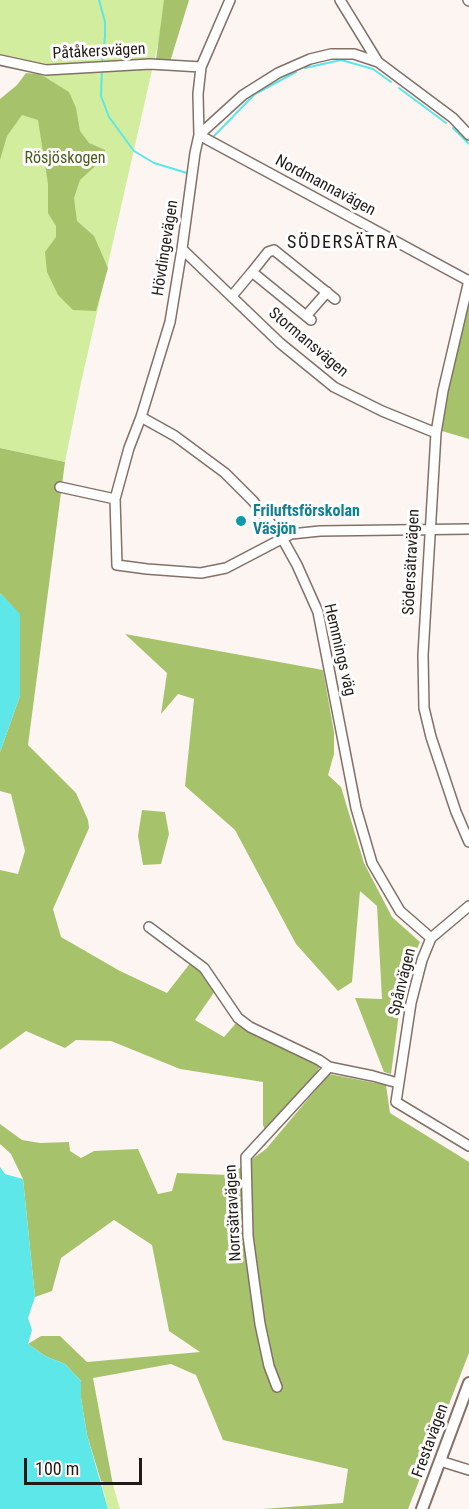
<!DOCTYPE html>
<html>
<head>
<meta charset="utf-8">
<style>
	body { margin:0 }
	#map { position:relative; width:469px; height:1509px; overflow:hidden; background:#fdf5f1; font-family:"Roboto Condensed",sans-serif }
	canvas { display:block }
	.scale { position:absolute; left:24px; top:1458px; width:118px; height:27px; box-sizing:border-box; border:3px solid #211a16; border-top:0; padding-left:8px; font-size:18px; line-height:21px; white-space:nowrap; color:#211a16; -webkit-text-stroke:4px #fff; paint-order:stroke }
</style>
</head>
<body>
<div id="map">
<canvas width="469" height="1509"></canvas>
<div class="scale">100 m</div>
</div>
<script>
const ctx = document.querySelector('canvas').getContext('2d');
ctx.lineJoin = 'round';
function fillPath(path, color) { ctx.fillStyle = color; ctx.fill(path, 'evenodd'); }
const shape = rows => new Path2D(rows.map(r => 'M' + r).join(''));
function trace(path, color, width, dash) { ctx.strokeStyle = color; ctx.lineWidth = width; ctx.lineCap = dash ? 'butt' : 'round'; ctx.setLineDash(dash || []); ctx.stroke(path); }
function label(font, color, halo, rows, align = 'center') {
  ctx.font = font + ' "Roboto Condensed",sans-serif'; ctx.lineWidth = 6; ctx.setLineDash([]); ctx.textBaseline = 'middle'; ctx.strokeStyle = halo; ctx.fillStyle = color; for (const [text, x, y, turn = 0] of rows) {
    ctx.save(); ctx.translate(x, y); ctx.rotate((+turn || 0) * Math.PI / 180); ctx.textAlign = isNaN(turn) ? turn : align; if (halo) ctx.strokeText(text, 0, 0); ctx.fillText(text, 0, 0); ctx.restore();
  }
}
fillPath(shape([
	[0,0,168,0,80,387,65,462,0,448,0,99,22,103,45,80,40,72,22,71,0,65],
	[101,1481,113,1485,120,1509,108,1509]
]), '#d1ed9d');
fillPath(shape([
	[164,0,189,0,170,62,156,60],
	[26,73,40,74,69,92,76,108,80,131,89,143,105,150,105,157,80,180,74,198,77,221,94,236,108,268,96,311,73,310,58,295,47,272,45,252,56,237,56,226,48,213,48,184,38,120,22,115,7,136,0,160,0,99,17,85],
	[469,300,469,439,442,431,455,353],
	[0,448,65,462,28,745,76,793,88,820,89,828,53,909,61,937,120,971,167,993,191,962,207,977,215,991,195,1020,224,1037,237,1022,320,1066,313,1079,265,1130,263,1125,263,1082,180,1069,111,1041,76,1040,65,1048,26,1031,0,1050,0,870,18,874,25,851,11,794,0,791,0,752,20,696,20,615,0,593],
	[125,634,323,670,334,732,334,754,328,775,341,787,364,863,392,917,420,942,403,982,391,1074,384,1072,355,998,382,999,377,906,360,891,352,982,338,991,296,944,235,830,185,786,194,699,178,694,161,714,167,673],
	[142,810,165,812,169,834,161,864,143,865,138,836],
	[329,1074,386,1085,390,1113,469,1162,469,1353,408,1509,262,1509,343,1503,348,1469,223,1440,196,1375,171,1364,93,1378,113,1485,101,1481,87,1435,81,1398,81,1381,65,1364,45,1356,28,1344,41,1336,60,1336,87,1362,200,1352,169,1331,152,1245,114,1220,61,1258,52,1291,35,1297,23,1179,11,1154,0,1144,0,1124,22,1140,40,1143,69,1142,70,1151,81,1158,94,1151,138,1149,158,1194,172,1191,177,1173,230,1175,266,1149]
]), '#a6c36c');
fillPath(shape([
	[0,593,20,614,20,696,0,752],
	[0,1167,5,1174,23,1179,35,1297,28,1318,32,1330,28,1344,45,1356,65,1364,81,1381,81,1398,87,1435,108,1509,0,1509]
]), '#5de7e8');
trace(shape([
	[99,0,105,22,105,37,102,63],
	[102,68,101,96,109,117,134,151,154,163,187,173],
	[305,68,341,60,373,69,391,82],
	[399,88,446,123],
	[453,128,469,144],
	[214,136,255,94,296,72]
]), '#5de7e8', 2);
const minor = shape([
	[230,0,201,67,198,94,199,135,195,153,182,249,170,322,141,417,129,448,115,499,117,565,147,569,201,573,226,568,291,534,320,531,469,529],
	[340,0,378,62],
	[468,0,469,1],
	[0,60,46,70,150,64,201,67],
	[199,135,243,95,278,73,310,59,331,54,354,54,378,62,453,118,469,135],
	[199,135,469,281],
	[182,249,280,343,334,387,382,411,436,433],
	[252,272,268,252,274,250,335,299],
	[469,280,443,391,436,433,423,655,424,708,431,737,456,812,469,842],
	[232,296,252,272,311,320],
	[306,316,327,292],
	[141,417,175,436,225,473,253,501,282,538,297,565,318,612,356,808,372,863,400,911,431,938],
	[60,487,115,499],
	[469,906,431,938,422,960,411,1003,396,1102,469,1146],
	[149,927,204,968,238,1018,250,1027,319,1060,329,1067],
	[277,1387,269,1366,260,1324,248,1236,246,1157,329,1067,373,1076,398,1083],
	[440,1461,469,1470]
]);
const tertiary = shape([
	[422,1509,469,1383]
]);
trace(minor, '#837168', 12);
trace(tertiary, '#837168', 14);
trace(minor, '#fff', 9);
trace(tertiary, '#fff', 10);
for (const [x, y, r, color] of [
	[241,521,6,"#0f9aa8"]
]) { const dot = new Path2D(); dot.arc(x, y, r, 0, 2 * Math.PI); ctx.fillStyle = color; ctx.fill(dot); trace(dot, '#fff', 2); }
label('16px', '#211a16', '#fff', [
	["Påtåkersvägen",99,52,-3],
	["Nordmannavägen",325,186,28],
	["Hövdingevägen",166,248,-81],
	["Stormansvägen",308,343,40],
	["Södersätravägen",412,562,-87],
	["Hemmings väg",339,650,77],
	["Spånvägen",403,982,-76],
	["Norrsätravägen",234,1213,-93],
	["Frestavägen",431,1441,-70]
]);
label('16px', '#495c1e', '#fff', [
	["Rösjöskogen",65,159]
]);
label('bold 16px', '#0d838f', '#fff', [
	["Friluftsförskolan",253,512],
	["Väsjön",253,530]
], 'left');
ctx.letterSpacing = '1.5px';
label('18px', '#211a16', '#fff', [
	["SÖDERSÄTRA",343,243]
]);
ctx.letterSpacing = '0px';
</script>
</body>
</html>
